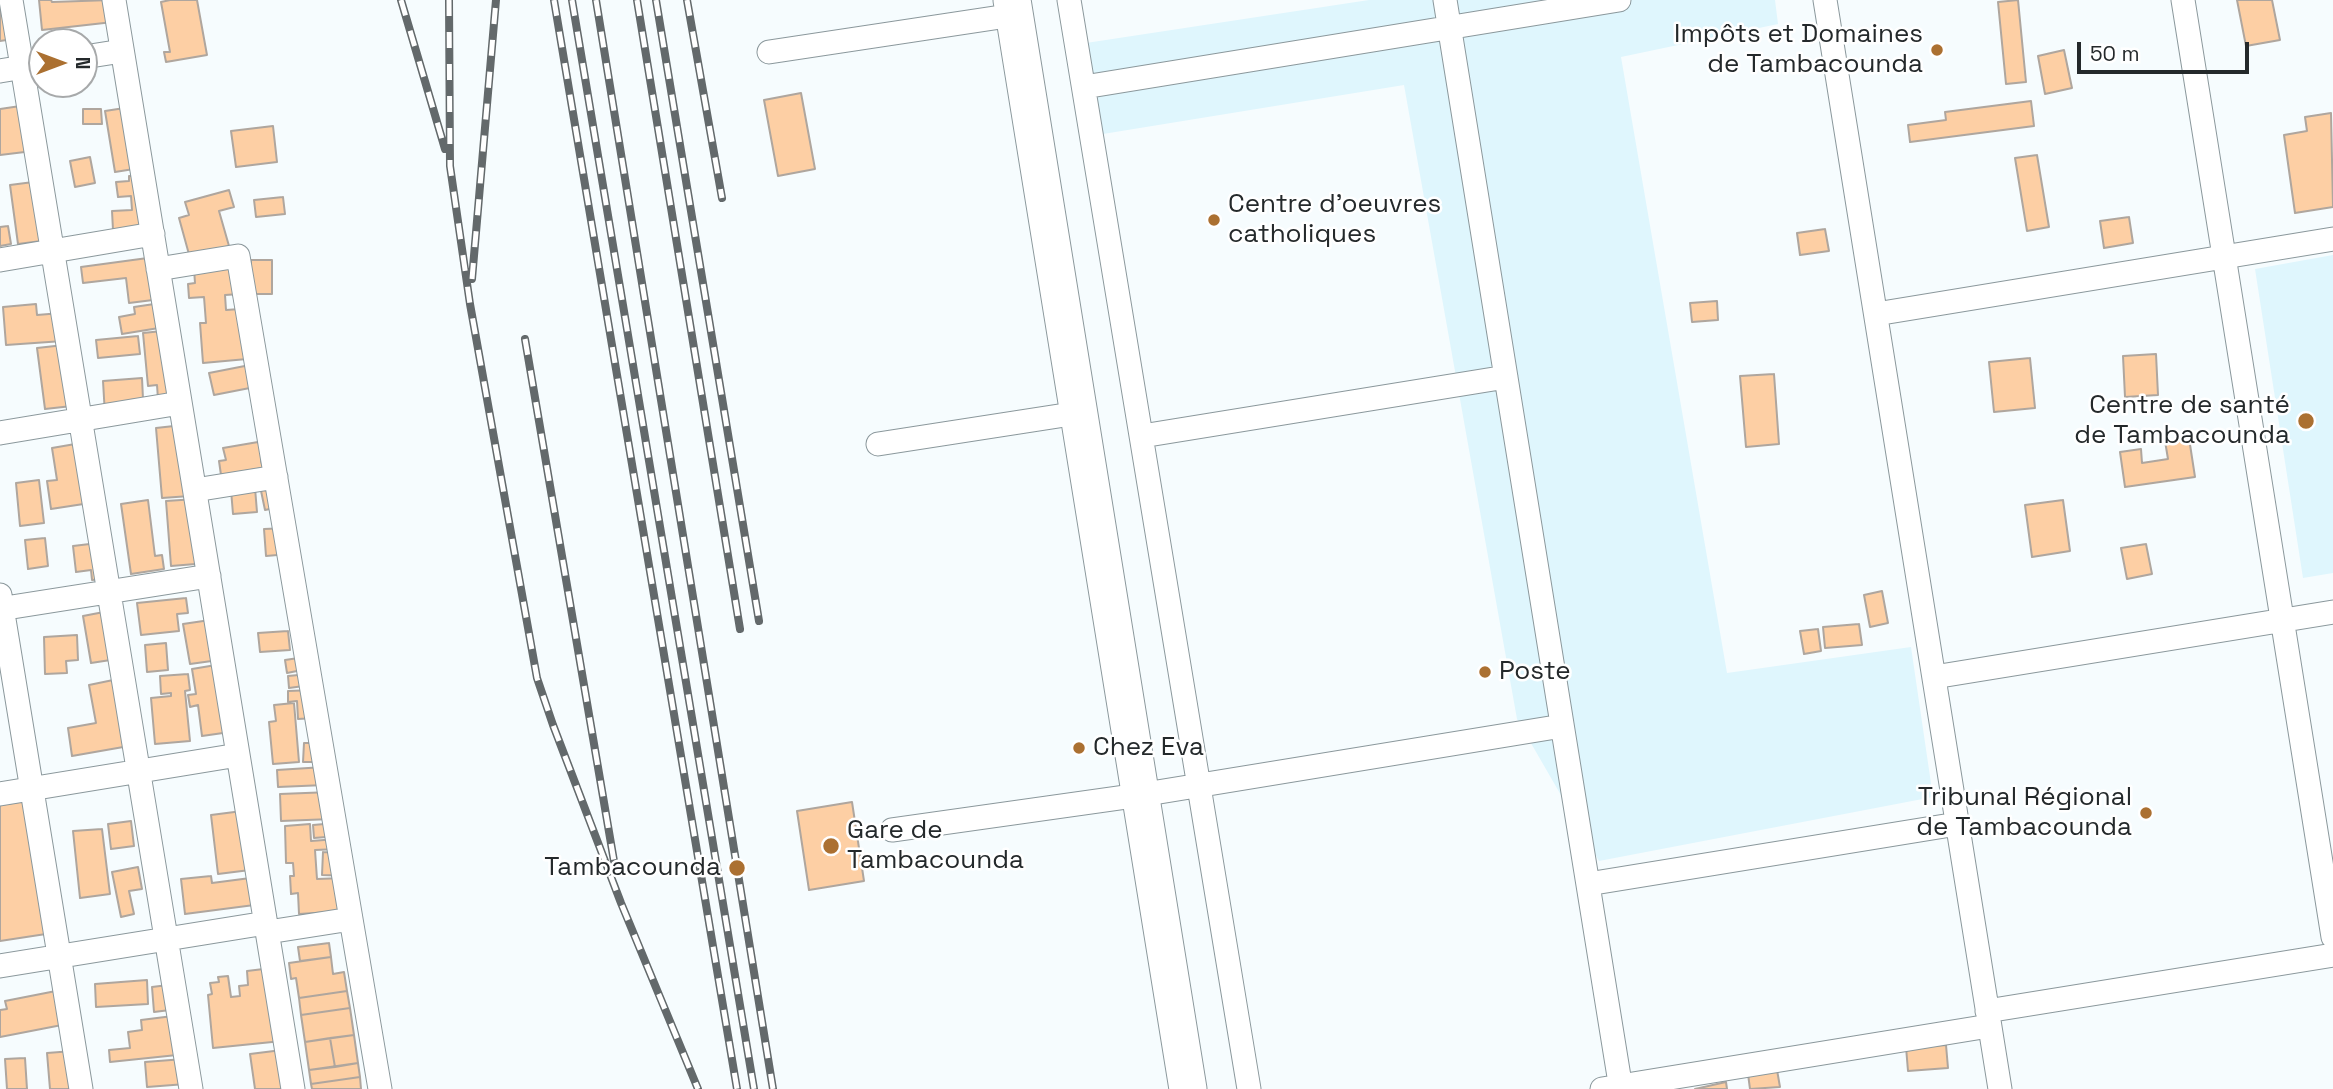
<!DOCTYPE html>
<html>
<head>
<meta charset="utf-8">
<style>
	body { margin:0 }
	#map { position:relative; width:2333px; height:1089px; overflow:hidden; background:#f6fcfe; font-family:"Space Grotesk",sans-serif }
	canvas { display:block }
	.north { position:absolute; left:28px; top:28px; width:70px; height:70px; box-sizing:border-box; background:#fff; border:2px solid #a7a9aa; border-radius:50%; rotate:90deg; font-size:19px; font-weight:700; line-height:28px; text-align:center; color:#24292b }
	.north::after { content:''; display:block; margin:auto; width:24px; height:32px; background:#ab7031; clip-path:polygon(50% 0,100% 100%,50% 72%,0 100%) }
	.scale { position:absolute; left:2077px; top:42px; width:172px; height:32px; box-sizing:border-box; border:4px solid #24292b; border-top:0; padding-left:9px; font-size:21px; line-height:24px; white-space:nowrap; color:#24292b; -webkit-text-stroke:5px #fff; paint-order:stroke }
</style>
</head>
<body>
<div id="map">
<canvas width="2333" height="1089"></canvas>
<div class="north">N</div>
<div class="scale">50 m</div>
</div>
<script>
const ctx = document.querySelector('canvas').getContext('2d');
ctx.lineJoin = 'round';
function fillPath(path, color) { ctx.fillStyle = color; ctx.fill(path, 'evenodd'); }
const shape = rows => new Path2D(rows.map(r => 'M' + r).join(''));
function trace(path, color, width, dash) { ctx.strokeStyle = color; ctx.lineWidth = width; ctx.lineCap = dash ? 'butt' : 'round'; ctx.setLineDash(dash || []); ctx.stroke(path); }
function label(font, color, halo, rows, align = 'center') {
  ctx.font = font + ' "Space Grotesk",sans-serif'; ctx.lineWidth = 5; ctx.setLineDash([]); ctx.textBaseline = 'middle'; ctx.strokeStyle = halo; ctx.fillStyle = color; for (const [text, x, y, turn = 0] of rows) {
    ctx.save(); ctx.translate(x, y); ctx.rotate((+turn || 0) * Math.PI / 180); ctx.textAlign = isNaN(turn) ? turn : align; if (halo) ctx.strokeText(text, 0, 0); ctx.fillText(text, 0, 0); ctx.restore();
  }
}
fillPath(shape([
	[1369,0,1775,0,1778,24,1621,57,1727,673,1911,647,1933,797,1599,861,1517,719,1404,85,1103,134,1086,43],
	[2333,255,2333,573,2303,578,2255,269]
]), '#dff6fd');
const building = shape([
	[0,0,13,39,0,41,0,0],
	[39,0,51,0,52,2,111,0,113,22,42,30,39,0],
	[170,0,197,0,207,55,166,62,164,52,170,52,161,2,170,0],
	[2018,0,2026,82,2006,84,1998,2,2018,0],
	[2237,0,2272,0,2280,40,2246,46,2237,0],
	[2064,50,2072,88,2045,94,2038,56,2064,50],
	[801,93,815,169,778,176,764,100,801,93],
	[2031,101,2034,126,1910,142,1908,125,1946,120,1945,112,2031,101],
	[27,105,33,151,0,155,0,109,27,105],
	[131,107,140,168,115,172,105,111,131,107],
	[83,109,101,109,102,124,83,124,83,109],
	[2331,113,2333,207,2295,213,2284,135,2307,131,2305,117,2331,113],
	[273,126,277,162,236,167,231,131,273,126],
	[2037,155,2049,227,2027,231,2015,158,2037,155],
	[90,157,95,183,75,187,70,161,90,157],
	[151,175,155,226,113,230,112,211,132,210,131,196,118,197,116,182,129,181,129,176,151,175],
	[41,181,49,240,18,244,10,185,41,181],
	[229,190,234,207,219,211,229,246,190,258,179,218,189,215,185,202,229,190],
	[283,197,285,214,256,217,254,200,283,197],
	[2129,217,2133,243,2104,248,2100,221,2129,217],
	[8,226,11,244,0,246,0,227,8,226],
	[1825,229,1829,251,1800,255,1797,233,1825,229],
	[155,257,161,299,129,303,126,278,83,283,81,267,155,257],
	[251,260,272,260,272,294,251,294,251,260],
	[238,265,240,294,225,295,226,310,240,309,258,358,203,363,200,323,206,323,204,297,189,298,188,284,195,283,194,269,238,265],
	[1717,301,1718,320,1692,322,1690,303,1717,301],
	[161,303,165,327,122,334,119,317,135,314,134,307,161,303],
	[36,304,37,315,61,313,63,341,6,345,3,307,36,304],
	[172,330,178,397,158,399,157,385,148,386,143,333,172,330],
	[138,336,140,354,98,358,96,340,138,336],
	[64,345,72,406,45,409,37,348,64,345],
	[2156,354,2158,395,2125,397,2123,356,2156,354],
	[2030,358,2035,408,1994,412,1989,362,2030,358],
	[255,364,260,386,214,395,209,373,255,364],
	[1774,374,1779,444,1746,447,1740,376,1774,374],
	[142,378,143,399,130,400,131,413,105,415,103,381,142,378],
	[183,425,204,495,162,498,156,428,183,425],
	[2189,438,2195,477,2125,487,2120,452,2141,449,2142,463,2168,459,2165,441,2189,438],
	[258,442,269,460,261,461,263,468,221,475,219,461,226,460,223,448,258,442],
	[81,443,90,503,51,509,47,481,57,480,52,448,81,443],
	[39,480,44,523,20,526,16,483,39,480],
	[274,483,280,507,265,510,260,486,274,483],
	[255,488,257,512,233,514,231,490,255,488],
	[196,499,208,563,171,566,166,501,196,499],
	[148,500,155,556,162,555,164,569,131,574,121,504,148,500],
	[2063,500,2070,551,2032,557,2025,505,2063,500],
	[287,528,289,554,266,556,264,529,287,528],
	[45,538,48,566,28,569,25,540,45,538],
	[98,543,103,579,92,580,91,570,76,572,73,546,98,543],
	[2146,544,2152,574,2127,579,2121,548,2146,544],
	[1882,591,1888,623,1870,627,1864,595,1882,591],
	[186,598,188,613,177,614,179,631,141,635,137,603,186,598],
	[109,611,117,659,91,663,83,616,109,611],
	[210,620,219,660,190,664,183,624,210,620],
	[1859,624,1862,645,1825,648,1823,627,1859,624],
	[1818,629,1821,651,1804,654,1800,631,1818,629],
	[288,631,290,650,260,652,258,633,288,631],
	[77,635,78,660,66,661,67,673,45,674,44,637,77,635],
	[166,643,168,670,147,672,145,645,166,643],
	[305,657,307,669,287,673,285,660,305,657],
	[228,663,237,731,202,736,198,705,190,707,188,695,196,694,192,669,228,663],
	[188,674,190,690,185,691,190,741,155,744,151,698,171,696,171,693,161,694,160,676,188,674],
	[309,674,311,685,289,688,288,676,309,674],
	[118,679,129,746,72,756,68,728,96,723,89,685,118,679],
	[314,690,315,718,298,719,297,701,288,702,288,691,314,690],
	[294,703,299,762,273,764,269,722,276,721,274,705,294,703],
	[304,743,325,743,325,762,303,762,304,743],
	[324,767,325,785,278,787,277,770,324,767],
	[331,792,332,819,281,821,280,794,331,792],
	[38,799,59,932,0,941,0,805,38,799],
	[852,802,864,881,809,890,797,811,852,802],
	[250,810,258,869,218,874,211,815,250,810],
	[131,821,134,846,111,849,108,824,131,821],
	[336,823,338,836,314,838,313,825,336,823],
	[310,824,311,841,337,839,338,849,315,850,317,879,343,878,345,911,299,914,298,893,291,894,290,876,294,876,293,863,286,863,285,826,310,824],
	[102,829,110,894,80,898,73,831,102,829],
	[323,852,351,853,350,876,322,875,323,852],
	[138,867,142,889,129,891,134,914,121,917,112,872,138,867],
	[211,876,212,883,258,877,262,904,185,914,181,879,211,876],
	[329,943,331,957,300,961,298,947,329,943],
	[331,957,333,974,344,972,347,991,299,998,296,978,291,979,289,963,331,957],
	[280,967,292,1040,213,1048,208,995,212,994,210,983,219,982,218,977,228,976,231,997,240,996,239,986,248,985,247,971,280,967],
	[147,980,148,1004,96,1007,95,984,147,980],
	[168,985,170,1010,154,1012,152,987,168,985],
	[61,990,67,1024,0,1037,0,1010,7,1009,5,1001,61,990],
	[347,991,350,1008,301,1015,299,998,347,991],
	[350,1008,354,1035,305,1042,301,1015,350,1008],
	[173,1016,177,1055,110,1062,109,1050,130,1048,128,1032,142,1030,141,1020,173,1016],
	[354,1035,358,1063,335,1067,330,1038,354,1035],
	[330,1038,335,1067,309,1070,305,1042,330,1038],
	[1946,1045,1948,1068,1908,1071,1906,1047,1946,1045],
	[282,1050,288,1089,255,1089,250,1054,282,1050],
	[73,1051,77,1089,50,1089,47,1053,73,1051],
	[25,1058,27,1089,7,1089,5,1059,25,1058],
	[184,1059,186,1084,147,1087,145,1062,184,1059],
	[358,1063,360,1077,311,1084,309,1070,358,1063],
	[1777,1070,1780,1087,1750,1089,1748,1074,1777,1070],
	[360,1077,361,1089,312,1089,311,1084,360,1077],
	[1726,1082,1727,1089,1695,1089,1726,1082]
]);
fillPath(building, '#fdcfa4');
trace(building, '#afa69e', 2);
const minor = shape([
	[11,0,191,1089],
	[114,0,293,1089],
	[1069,0,1249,1089],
	[1445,0,1621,1089],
	[1825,0,2000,1089],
	[2183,0,2333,937],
	[769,52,1014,15],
	[84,57,122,51],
	[0,71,42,64],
	[1084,87,1619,0],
	[0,260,153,234],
	[158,269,238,256,380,1089],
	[1876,314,2333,239],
	[0,433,180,403],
	[1142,436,1506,377],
	[878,444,1078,413],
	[195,490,276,477],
	[0,595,81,1089],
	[0,609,209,576],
	[1934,677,2333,612],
	[0,794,238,755],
	[892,830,1140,795,1562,726],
	[1588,884,1957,824],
	[268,932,351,919],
	[0,966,266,923],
	[1987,1011,2333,955],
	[1602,1089,1989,1026]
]);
const trunk = shape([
	[1012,0,1188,1089]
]);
trace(minor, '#8b989c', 25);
trace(trunk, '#8b989c', 39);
trace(minor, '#fff', 23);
trace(trunk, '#fff', 37);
const rail = shape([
	[401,0,445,149],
	[449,0,450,166,470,304,537,678,553,725,621,903,698,1089],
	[554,0,737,1089],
	[572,0,754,1089],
	[596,0,773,1089],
	[637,0,740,629],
	[656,0,759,621],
	[687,0,722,198],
	[472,279,496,0],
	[525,339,615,867]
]);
trace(rail, '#63696b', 8);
trace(rail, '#fff', 5, [16]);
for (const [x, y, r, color] of [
	[1937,50,7,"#ab7031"],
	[1214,220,7,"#ab7031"],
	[2306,421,9,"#ab7031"],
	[1485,672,7,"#ab7031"],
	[1079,748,7,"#ab7031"],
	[2146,813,7,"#ab7031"],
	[831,846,9,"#ab7031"],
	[737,868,9,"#ab7031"]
]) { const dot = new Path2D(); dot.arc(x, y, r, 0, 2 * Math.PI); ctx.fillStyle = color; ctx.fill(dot); trace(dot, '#fff', 2.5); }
label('26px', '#24292b', '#fff', [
	["Impôts et Domaines",1923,35],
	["de Tambacounda",1923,65],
	["Centre d'oeuvres",1228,205,"left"],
	["catholiques",1228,235,"left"],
	["Centre de santé",2290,406],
	["de Tambacounda",2290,436],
	["Poste",1499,672,"left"],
	["Chez Eva",1093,748,"left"],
	["Tribunal Régional",2132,798],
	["de Tambacounda",2132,828],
	["Gare de",847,831,"left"],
	["Tambacounda",847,861,"left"],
	["Tambacounda",721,868]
], 'right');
</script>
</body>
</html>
